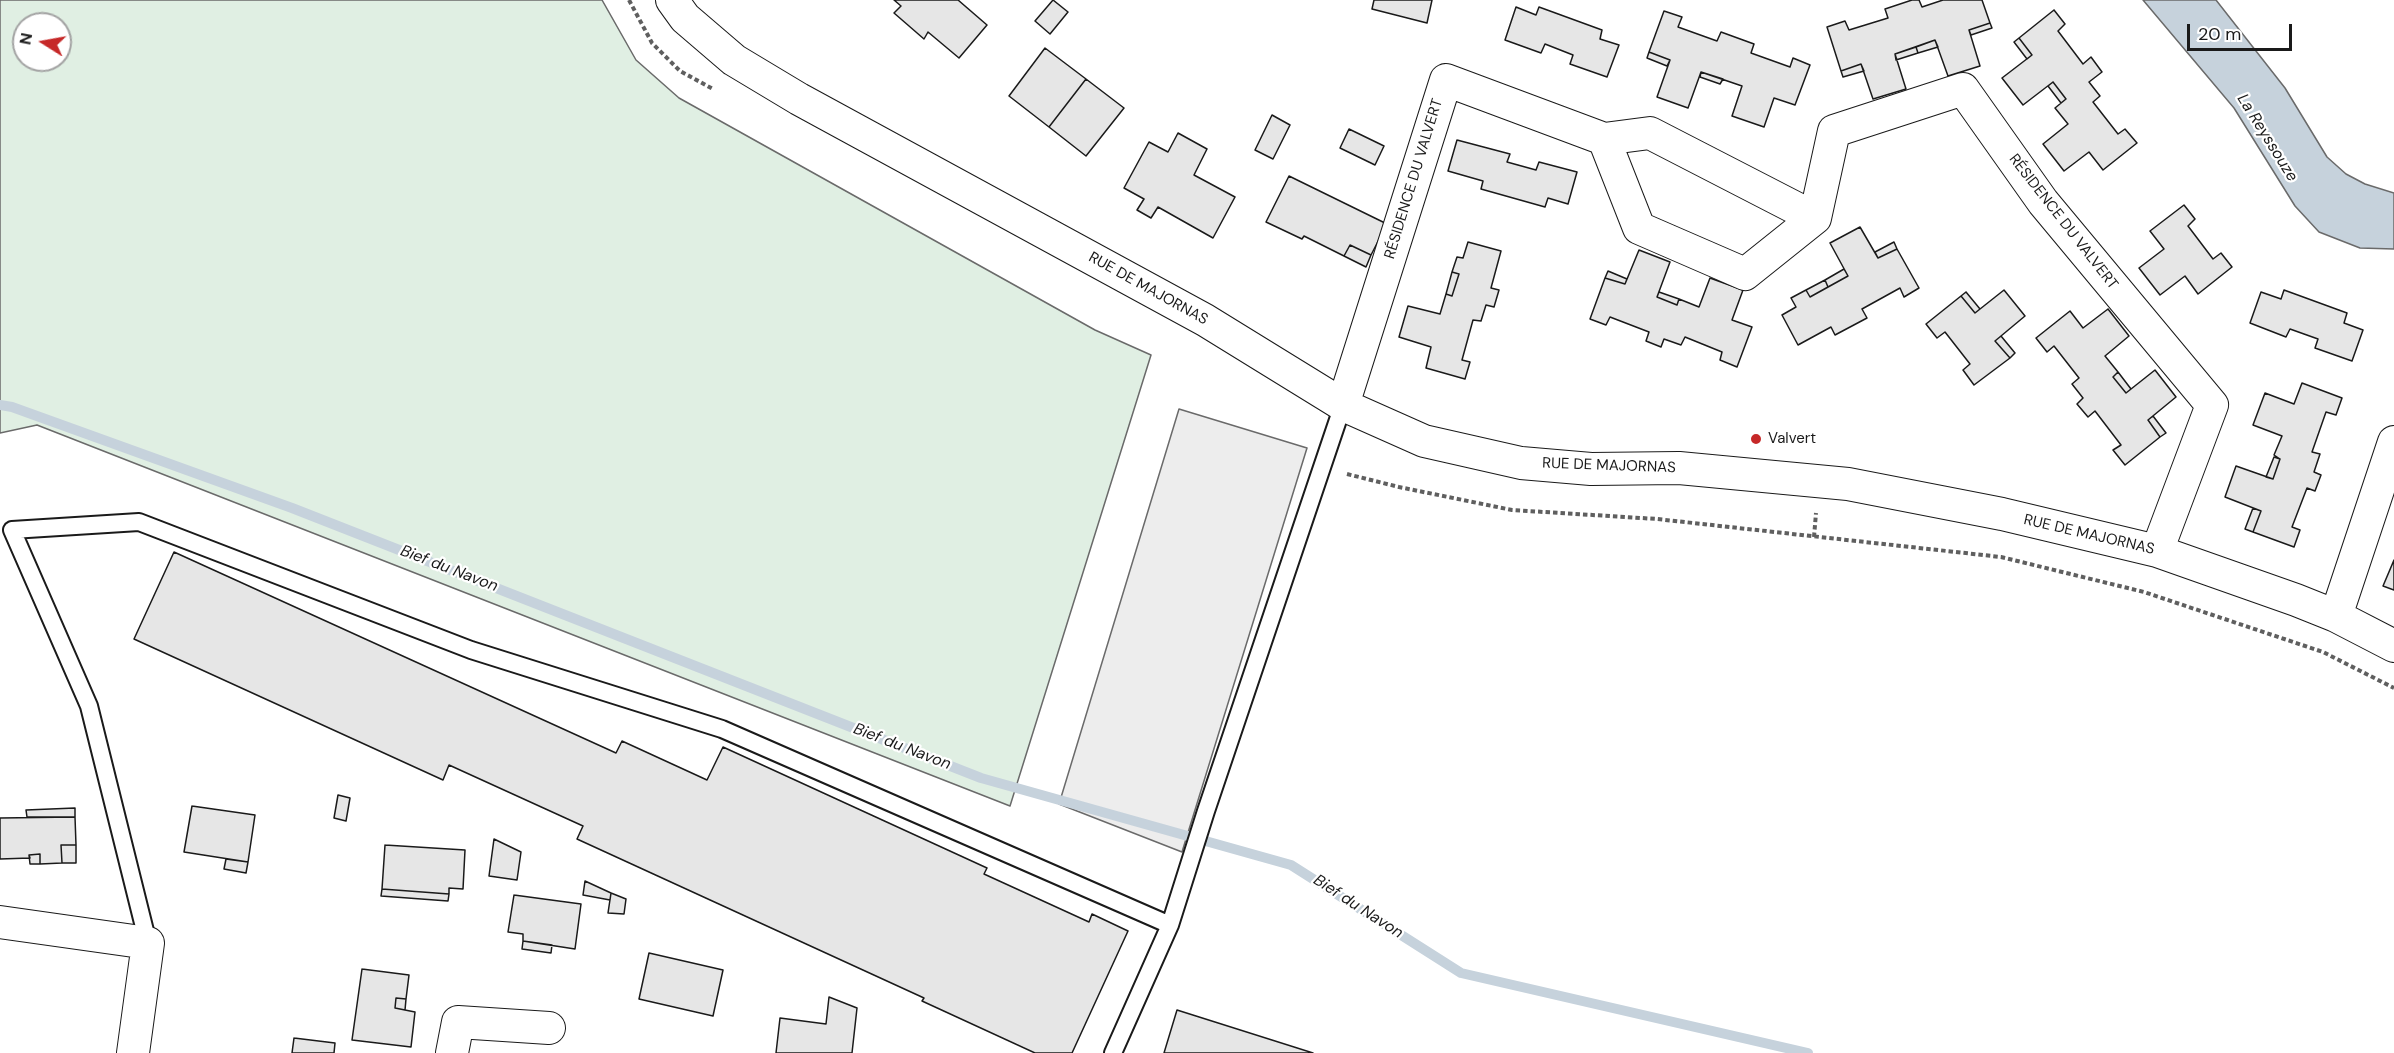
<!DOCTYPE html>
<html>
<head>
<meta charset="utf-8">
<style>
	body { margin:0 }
	#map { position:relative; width:2394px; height:1053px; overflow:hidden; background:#fff; font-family:"DM Sans",sans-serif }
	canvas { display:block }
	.north { position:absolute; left:12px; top:12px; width:60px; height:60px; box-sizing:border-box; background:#fff; border:2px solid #a3a3a3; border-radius:50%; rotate:281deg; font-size:16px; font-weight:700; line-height:24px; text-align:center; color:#1a1a1a }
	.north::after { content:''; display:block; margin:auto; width:21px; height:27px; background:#c62828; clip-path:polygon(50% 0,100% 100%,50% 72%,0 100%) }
	.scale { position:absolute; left:2187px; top:24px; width:105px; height:27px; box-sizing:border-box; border:3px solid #1a1a1a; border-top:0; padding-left:8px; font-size:18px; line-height:21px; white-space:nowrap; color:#1a1a1a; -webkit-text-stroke:4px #fff; paint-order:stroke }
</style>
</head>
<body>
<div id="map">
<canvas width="2394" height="1053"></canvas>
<div class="north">N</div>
<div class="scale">20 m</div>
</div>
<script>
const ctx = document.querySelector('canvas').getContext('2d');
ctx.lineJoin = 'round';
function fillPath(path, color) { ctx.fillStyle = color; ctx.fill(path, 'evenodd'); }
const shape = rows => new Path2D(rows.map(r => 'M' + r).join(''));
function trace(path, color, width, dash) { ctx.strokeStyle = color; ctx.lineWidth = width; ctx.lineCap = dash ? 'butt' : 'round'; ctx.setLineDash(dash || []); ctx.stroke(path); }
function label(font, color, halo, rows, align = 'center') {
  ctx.font = font + ' "DM Sans",sans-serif'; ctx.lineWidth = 4.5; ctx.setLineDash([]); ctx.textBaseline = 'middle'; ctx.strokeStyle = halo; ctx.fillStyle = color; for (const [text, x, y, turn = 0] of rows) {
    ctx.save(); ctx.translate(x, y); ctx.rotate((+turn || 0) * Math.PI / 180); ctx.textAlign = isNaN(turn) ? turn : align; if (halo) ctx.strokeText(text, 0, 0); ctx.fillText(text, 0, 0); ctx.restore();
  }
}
const green = shape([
	[0,0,602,0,636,60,679,98,1095,330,1151,355,1010,806,37,425,0,433,0,0],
	[24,24,60,24,60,60,24,60,24,24]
]);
fillPath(green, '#e0efe3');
trace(green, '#6a6a6a', 1.5);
const parking = shape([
	[1179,409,1307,448,1182,852,1059,804,1179,409]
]);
fillPath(parking, '#ededed');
trace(parking, '#6a6a6a', 1.5);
const water = shape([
	[2143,0,2216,0,2285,88,2327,157,2346,174,2365,184,2394,193,2394,249,2360,248,2319,232,2295,206,2234,108,2143,0]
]);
fillPath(water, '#c6d2dc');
trace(water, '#6a6a6a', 1.5);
trace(shape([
	[0,405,12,407,292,508,981,778,1291,865,1461,973,1808,1053]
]), '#c6d2dc', 10);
const building = shape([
	[894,0,958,0,987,25,959,58,928,32,924,39,894,13,901,6,894,0],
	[1053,0,1068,12,1050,34,1035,21,1053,0],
	[1374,0,1432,0,1427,23,1372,9,1374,0],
	[1912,0,1919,0,1922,7,1943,0,1982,0,1990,23,1969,30,1980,66,1948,76,1935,40,1895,54,1906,89,1873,99,1861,64,1841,71,1827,27,1845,21,1849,30,1888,18,1885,9,1912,0],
	[1516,7,1536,15,1539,7,1602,30,1600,39,1619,45,1607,77,1570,64,1573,55,1545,44,1541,53,1505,40,1516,7],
	[2054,10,2065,24,2058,31,2083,64,2091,57,2102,72,2089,82,2100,96,2093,102,2118,134,2125,129,2137,143,2103,170,2089,152,2064,171,2043,144,2068,124,2055,108,2066,99,2053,82,2023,105,2002,78,2032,55,2019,38,2054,10],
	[1664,11,1682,17,1678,27,1717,41,1721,32,1754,44,1751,53,1790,67,1793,58,1810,65,1795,105,1774,98,1764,127,1732,116,1742,86,1701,72,1688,108,1657,97,1670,60,1649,52,1664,11],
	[1990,23,1992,28,1971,35,1969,30,1990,23],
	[2019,38,2032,55,2027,59,2014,42,2019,38],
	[1935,40,1938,47,1918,53,1916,47,1935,40],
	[1916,47,1918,53,1896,60,1895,54,1916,47],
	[1045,48,1086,79,1049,127,1009,96,1045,48],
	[1649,52,1670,60,1667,66,1647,58,1649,52],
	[1861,64,1864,71,1843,77,1841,71,1861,64],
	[1701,72,1723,79,1720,84,1700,77,1701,72],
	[1086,79,1124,108,1086,156,1049,127,1086,79],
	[2053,82,2066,99,2061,103,2048,86,2053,82],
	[1272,115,1290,125,1273,159,1255,150,1272,115],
	[1349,129,1384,146,1375,165,1340,148,1349,129],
	[1178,133,1207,149,1194,175,1235,197,1213,238,1158,207,1151,218,1137,210,1144,199,1124,188,1149,142,1168,152,1178,133],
	[1457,140,1510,154,1507,162,1536,170,1539,162,1577,172,1568,204,1548,198,1545,207,1481,189,1483,181,1448,171,1457,140],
	[1289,176,1387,224,1371,255,1350,245,1344,256,1304,236,1302,239,1266,222,1289,176],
	[2184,205,2195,219,2188,226,2213,259,2221,253,2232,267,2198,294,2185,276,2160,295,2139,268,2164,249,2150,231,2184,205],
	[1860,227,1878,258,1897,249,1919,288,1904,297,1900,288,1862,309,1867,318,1835,335,1831,327,1798,345,1782,315,1796,307,1791,298,1806,290,1810,297,1848,276,1830,243,1860,227],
	[1468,242,1501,251,1491,288,1499,290,1494,307,1486,305,1481,321,1473,320,1462,360,1470,362,1465,379,1426,368,1431,347,1399,337,1408,306,1440,314,1446,294,1452,296,1459,274,1452,272,1457,257,1463,258,1468,242],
	[1894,242,1897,249,1878,258,1875,252,1894,242],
	[1350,245,1371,255,1366,267,1344,256,1350,245],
	[1639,250,1670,262,1657,297,1677,305,1679,299,1699,307,1710,278,1743,290,1732,320,1752,327,1737,367,1720,360,1722,352,1685,337,1681,345,1664,339,1661,347,1646,341,1649,332,1610,317,1606,325,1590,319,1605,278,1625,284,1639,250],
	[1844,269,1848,276,1828,287,1825,280,1844,269],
	[1608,271,1627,279,1625,284,1605,278,1608,271],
	[1452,272,1459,274,1452,296,1446,294,1452,272],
	[1825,280,1828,287,1810,297,1806,290,1825,280],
	[2004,290,2025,316,1995,341,2010,358,1974,385,1963,370,1970,364,1945,332,1937,338,1926,324,1961,296,1975,313,2004,290],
	[2284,290,2347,313,2344,323,2363,330,2352,361,2315,348,2318,339,2290,329,2286,337,2250,323,2261,292,2281,299,2284,290],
	[1659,292,1679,299,1677,305,1657,297,1659,292],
	[1966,292,1980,309,1975,313,1961,296,1966,292],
	[2108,309,2129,336,2105,356,2118,372,2113,377,2126,393,2155,370,2176,397,2148,420,2160,437,2125,465,2113,450,2121,445,2095,411,2088,417,2077,404,2083,398,2072,384,2079,378,2054,346,2047,352,2036,338,2070,311,2083,328,2108,309],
	[2001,336,2015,353,2010,358,1995,341,2001,336],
	[2118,372,2131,389,2126,393,2113,377,2118,372],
	[2302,383,2342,398,2336,415,2326,412,2312,452,2320,454,2314,472,2321,475,2315,491,2307,488,2292,527,2300,530,2294,547,2253,532,2261,511,2225,497,2236,466,2273,479,2280,459,2274,455,2282,436,2253,425,2265,393,2294,404,2302,383],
	[2153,416,2166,433,2160,437,2148,420,2153,416],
	[2274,457,2280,459,2273,479,2266,477,2274,457],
	[2253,508,2261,511,2253,532,2245,529,2253,508],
	[174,552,616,753,622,741,707,780,723,747,987,868,984,874,1089,922,1092,914,1128,931,1072,1053,1035,1053,922,1001,924,998,577,839,583,826,449,765,443,780,134,639,174,552],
	[2394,560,2394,590,2383,586,2394,560],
	[338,795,350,798,346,821,334,818,338,795],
	[192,806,255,815,248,862,184,852,192,806],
	[75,808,75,817,27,817,26,810,75,808],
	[75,817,76,845,61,845,62,863,40,864,40,854,29,855,30,858,0,859,0,818,75,817],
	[494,839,521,852,517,880,489,876,494,839],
	[61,845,76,845,76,863,62,863,61,845],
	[385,845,465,850,463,889,449,888,449,894,382,889,385,845],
	[40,854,40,864,30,864,29,855,40,854],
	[226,859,248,862,246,873,224,869,226,859],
	[585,881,611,893,610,900,583,895,585,881],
	[382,889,449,894,448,901,381,896,382,889],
	[611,893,626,899,624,914,608,913,611,893],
	[514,895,581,904,575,949,523,941,523,934,508,932,514,895],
	[523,941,552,945,551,953,522,949,523,941],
	[649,953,723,970,713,1016,639,999,649,953],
	[362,969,409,975,406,999,396,998,395,1008,415,1012,411,1047,352,1040,362,969],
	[829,997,857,1008,852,1053,776,1053,780,1018,826,1024,829,997],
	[396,998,406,999,405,1010,395,1008,396,998],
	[1177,1010,1313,1053,1164,1053,1177,1010],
	[294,1038,335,1043,334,1053,292,1053,294,1038]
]);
fillPath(building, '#e6e6e6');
trace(building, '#1a1a1a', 1.5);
const service = shape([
	[148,943,89,706,12,530,139,522,471,650,722,729,1170,925],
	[1113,1053,1170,925,1206,811,1343,405]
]);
const minor = shape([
	[672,0,685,18,734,60,799,99,1205,320,1343,405,1424,441,1521,463,1591,469,1679,468,1848,484,2002,514,2157,551,2296,600,2336,616,2394,646],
	[1604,139,1650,133,1815,218],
	[1343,405,1446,80,1604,139,1639,228,1745,274,1815,218,1834,131,1963,89,2043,202,2212,405,2157,551],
	[2336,616,2394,442],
	[0,922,148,943,133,1053],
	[452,1053,458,1022,549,1028]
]);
trace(service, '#1a1a1a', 20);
trace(minor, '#1a1a1a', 34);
trace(shape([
	[629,0,652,43,680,71,713,89],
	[1347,474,1399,487,1512,510,1657,519,2001,557,2144,592,2323,652,2394,688],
	[1814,537,1816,513]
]), '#5f5f5f', 4, [4.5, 3]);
trace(service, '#fff', 16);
trace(minor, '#fff', 32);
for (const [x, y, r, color] of [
	[1756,439,6,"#c62828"]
]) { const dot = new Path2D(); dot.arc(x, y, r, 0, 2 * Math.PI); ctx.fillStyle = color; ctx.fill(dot); trace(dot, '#fff', 2); }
label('15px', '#1a1a1a', '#fff', [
	["RÉSIDENCE DU VALVERT",1414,179,-73],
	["RÉSIDENCE DU VALVERT",2063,222,52],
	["RUE DE MAJORNAS",1148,289,29],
	["RUE DE MAJORNAS",1609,466,2],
	["RUE DE MAJORNAS",2089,535,13]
]);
label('15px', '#1a1a1a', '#fff', [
	["Valvert",1768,439]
], 'left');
label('italic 16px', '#1a1a1a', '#fff', [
	["La Reyssouze",2267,138,58],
	["Bief du Navon",449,569,21],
	["Bief du Navon",902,747,21],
	["Bief du Navon",1358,907,33]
]);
</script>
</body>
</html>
